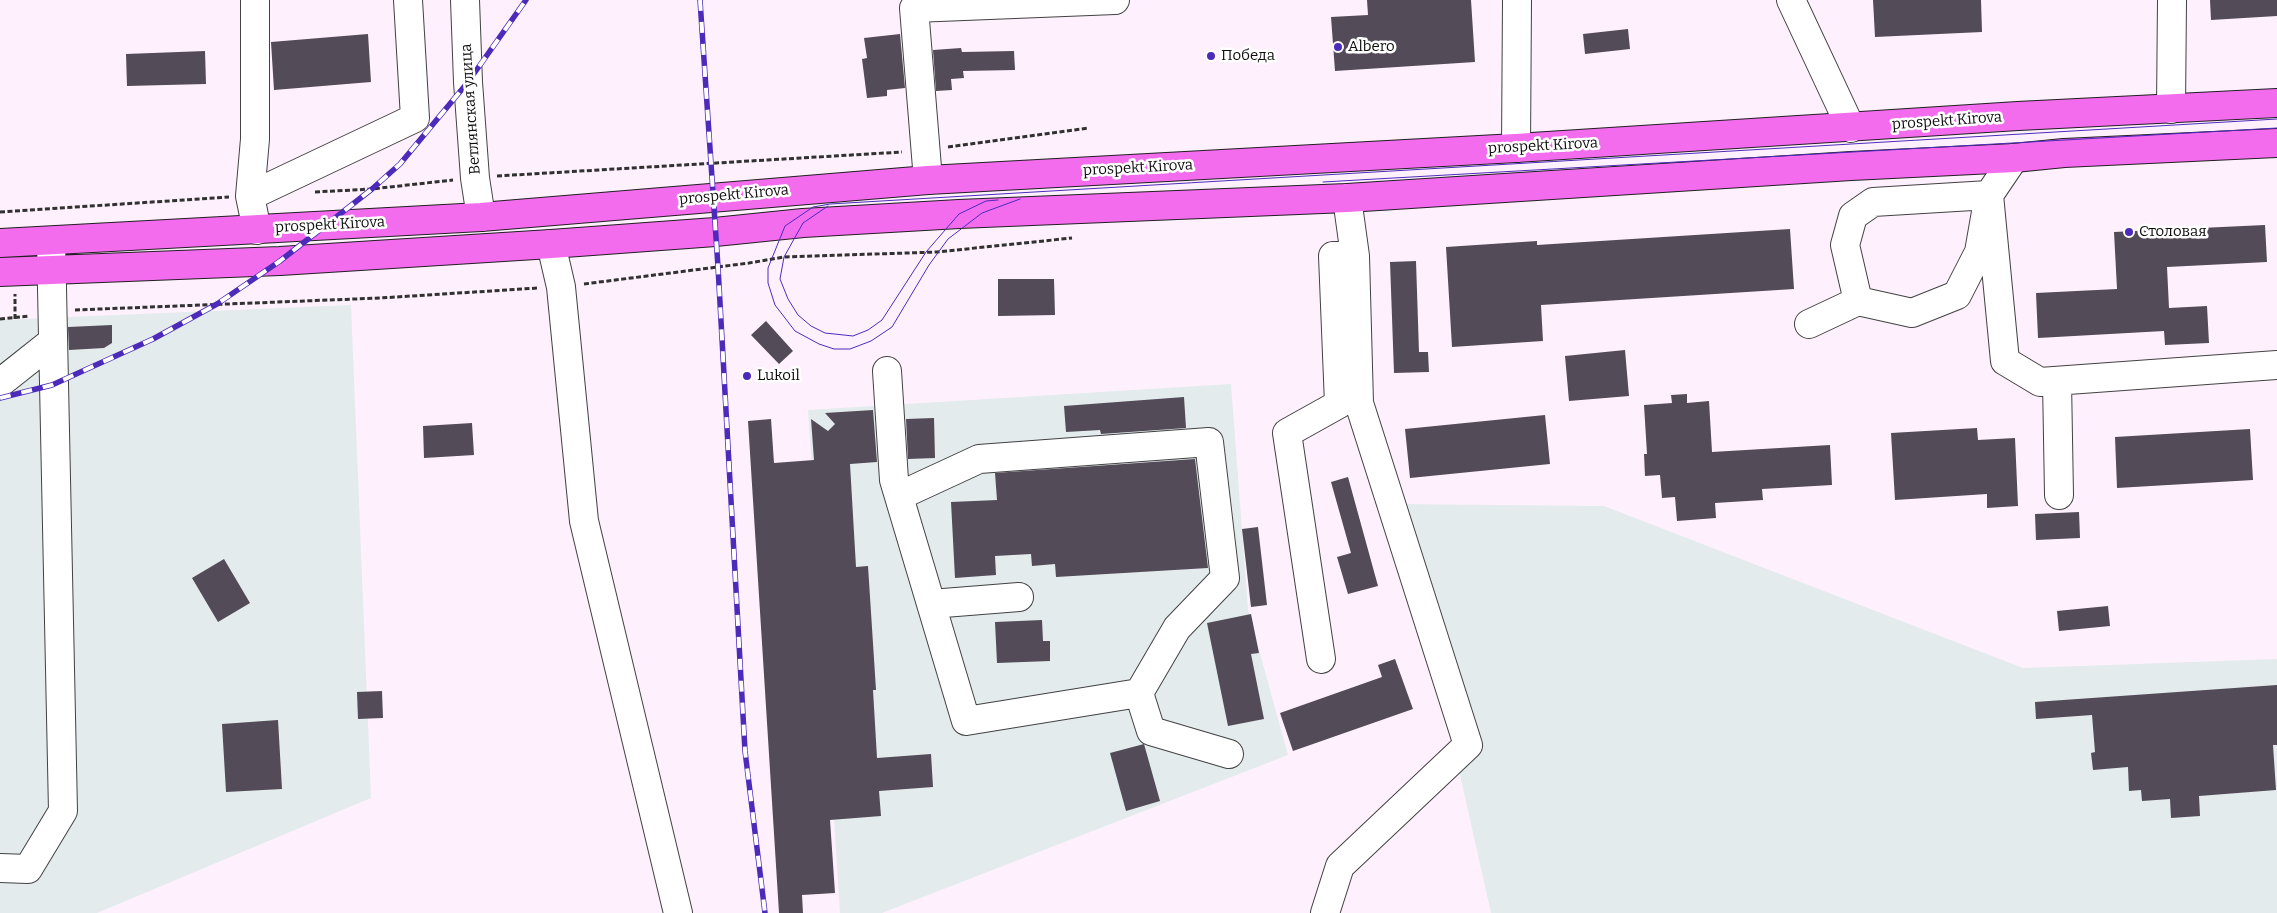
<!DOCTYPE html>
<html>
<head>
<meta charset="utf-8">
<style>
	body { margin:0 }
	canvas { display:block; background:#fef1fd }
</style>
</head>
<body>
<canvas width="2277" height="913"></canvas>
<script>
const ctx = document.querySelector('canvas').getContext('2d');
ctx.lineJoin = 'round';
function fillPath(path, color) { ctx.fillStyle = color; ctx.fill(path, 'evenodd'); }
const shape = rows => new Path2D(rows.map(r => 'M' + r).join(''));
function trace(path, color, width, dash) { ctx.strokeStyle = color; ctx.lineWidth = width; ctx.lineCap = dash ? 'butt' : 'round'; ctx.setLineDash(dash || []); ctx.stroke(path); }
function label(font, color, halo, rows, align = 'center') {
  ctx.font = font + ' Bitter,serif'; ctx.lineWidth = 5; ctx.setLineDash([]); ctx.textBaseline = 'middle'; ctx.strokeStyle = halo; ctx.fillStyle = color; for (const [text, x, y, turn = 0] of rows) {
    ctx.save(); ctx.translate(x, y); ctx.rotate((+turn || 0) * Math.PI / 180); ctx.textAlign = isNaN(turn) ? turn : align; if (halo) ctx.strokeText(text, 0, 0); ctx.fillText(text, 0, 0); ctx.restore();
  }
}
fillPath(shape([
	[351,305,371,798,97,913,0,913,0,320],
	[1231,384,1248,610,1288,755,882,913,840,913,808,410],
	[1399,504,1604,506,2023,668,2277,659,2277,913,1491,913]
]), '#e3ebed');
fillPath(shape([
	[1367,0,1471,0,1475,62,1335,71,1331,17,1368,15],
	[1873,0,1981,0,1982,32,1875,37],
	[2210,0,2277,0,2277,16,2211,20],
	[1628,29,1630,49,1585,54,1583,34],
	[368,34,371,82,274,90,271,42],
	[900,34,905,88,887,90,887,96,867,98,862,59,867,58,864,38],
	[961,48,962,52,1014,51,1015,70,963,71,964,78,951,79,952,90,936,91,933,50],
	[205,51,206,84,127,86,126,54],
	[2265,225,2267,262,2167,267,2169,308,2207,306,2209,343,2165,345,2164,331,2038,338,2036,293,2117,289,2114,232],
	[1790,229,1794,289,1541,305,1543,341,1452,347,1446,247,1537,241,1537,245],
	[1416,261,1419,352,1428,352,1429,372,1394,373,1390,262],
	[998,279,1054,279,1055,315,998,316],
	[766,321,793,351,779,364,751,335],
	[112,325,112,343,104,348,69,350,68,327],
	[1625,350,1629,396,1569,401,1565,356],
	[1687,394,1687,403,1709,401,1712,452,1830,445,1832,485,1762,489,1763,500,1715,503,1716,518,1677,521,1675,497,1662,498,1660,475,1645,476,1644,454,1647,454,1644,405,1672,403,1671,395],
	[1184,397,1186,428,1101,434,1100,430,1066,432,1064,406],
	[873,410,877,462,850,464,856,567,868,566,876,690,873,690,877,758,931,754,933,787,879,791,881,816,830,820,835,893,802,895,803,913,779,913,748,421,771,419,774,463,814,460,811,419,828,431,835,424,825,413],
	[1545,415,1550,464,1410,478,1405,429],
	[934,418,935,458,908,459,906,419],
	[472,423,474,455,424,458,423,426],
	[1977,428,1978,440,2015,438,2018,506,1987,508,1987,494,1895,500,1891,433],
	[2250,429,2253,480,2117,488,2115,437],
	[1195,459,1208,568,1056,577,1055,564,1032,566,1031,554,995,556,996,575,955,578,951,502,997,500,995,473],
	[1348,477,1378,586,1348,594,1337,557,1351,553,1331,482],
	[2079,512,2080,538,2036,540,2035,514],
	[1258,527,1267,605,1251,607,1242,529],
	[224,559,250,603,218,622,192,578],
	[2108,606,2110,626,2059,631,2057,611],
	[1251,614,1259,653,1251,654,1264,719,1228,726,1207,623],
	[1042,620,1043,641,1050,641,1050,661,997,663,995,622],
	[1395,659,1413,709,1293,751,1280,713,1382,677,1378,665],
	[2277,685,2277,745,2273,745,2276,790,2199,796,2200,816,2171,818,2170,799,2142,801,2141,790,2129,791,2128,767,2093,770,2091,753,2095,752,2092,715,2036,719,2035,702],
	[382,691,383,718,358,719,357,692],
	[278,720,282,789,226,792,222,724],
	[1144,744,1160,801,1126,811,1110,753]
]), '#534b57');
const minor = shape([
	[465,0,468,82,475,178,481,217],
	[1791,0,1851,128],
	[2171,109,2172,0],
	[1516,148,1517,0],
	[928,180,914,8,1115,0],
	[250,196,255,139,255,0],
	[257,230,250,196,415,118,408,0],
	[551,244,561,287,584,521,678,913],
	[1858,301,1845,245,1853,216,1873,202,1989,195,2005,361,2040,382,2277,365],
	[1809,324,1858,301,1912,313,1957,295,1979,252,1989,195,2014,158],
	[887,371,894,480,966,721,1139,693],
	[2057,381,2059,495],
	[0,383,53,341],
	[899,496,979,459,1209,442,1225,578,1177,628,1139,693,1151,731,1229,754],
	[931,604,1019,597],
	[1321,659,1287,433,1339,404,1333,256,1355,256],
	[0,868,28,869,63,811,51,241],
	[1325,913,1340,866,1468,745,1359,403,1355,256,1347,198]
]);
const major = shape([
	[0,243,481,217,928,180,1516,148,2018,116,2277,103],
	[0,272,280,261,551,244,715,232,803,223,959,214,1347,198,1851,166,2014,158,2064,153,2277,143]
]);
trace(minor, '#424242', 30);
trace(major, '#202020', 30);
trace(shape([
	[948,147,1089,128],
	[497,176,902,152],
	[315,192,372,189,453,180],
	[0,212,229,197],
	[584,284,749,263,784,257,937,252,1072,238],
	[75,310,380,298,538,288],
	[0,319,29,316],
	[15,319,15,294]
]), '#313131', 3, [5, 2.5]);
trace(minor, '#fff', 28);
trace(major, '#f36cee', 28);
trace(shape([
	[1323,182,2277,128],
	[1020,199,982,213,948,239,929,265,892,327,871,341,850,349,834,349,819,344,795,331,775,305,768,283,768,268,785,226,813,207,830,204,2277,119],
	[828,206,803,223,784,257,780,279,788,299,798,315,811,326,825,333,853,336,868,330,882,320,926,252,959,214,986,201,998,200]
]), '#4d2bba', 1);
const rail = shape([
	[700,0,718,267,745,751,765,913],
	[0,398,52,385,153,339,217,304,280,261,372,189,400,164,468,82,526,0]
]);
trace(rail, '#4d2bba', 5.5);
trace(rail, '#fff', 4, [11]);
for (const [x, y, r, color] of [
	[1338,47,5,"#4d2bba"],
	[1211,56,5,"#4d2bba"],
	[2129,232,5,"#4d2bba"],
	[747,376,5,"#4d2bba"]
]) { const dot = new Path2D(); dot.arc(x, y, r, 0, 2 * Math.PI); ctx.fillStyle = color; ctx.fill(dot); trace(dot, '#fff', 2); }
label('15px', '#0f0f0f', '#fff', [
	["Albero",1348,47],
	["Победа",1221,56],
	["Столовая",2139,232],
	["Lukoil",757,376]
], 'left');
label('15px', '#0f0f0f', '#fff', [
	["Ветлянская улица",471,109,-94],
	["prospekt Kirova",1947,121,-4],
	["prospekt Kirova",1543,146,-3],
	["prospekt Kirova",1138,168,-3],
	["prospekt Kirova",734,195,-5],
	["prospekt Kirova",330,225,-3]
]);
</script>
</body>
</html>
